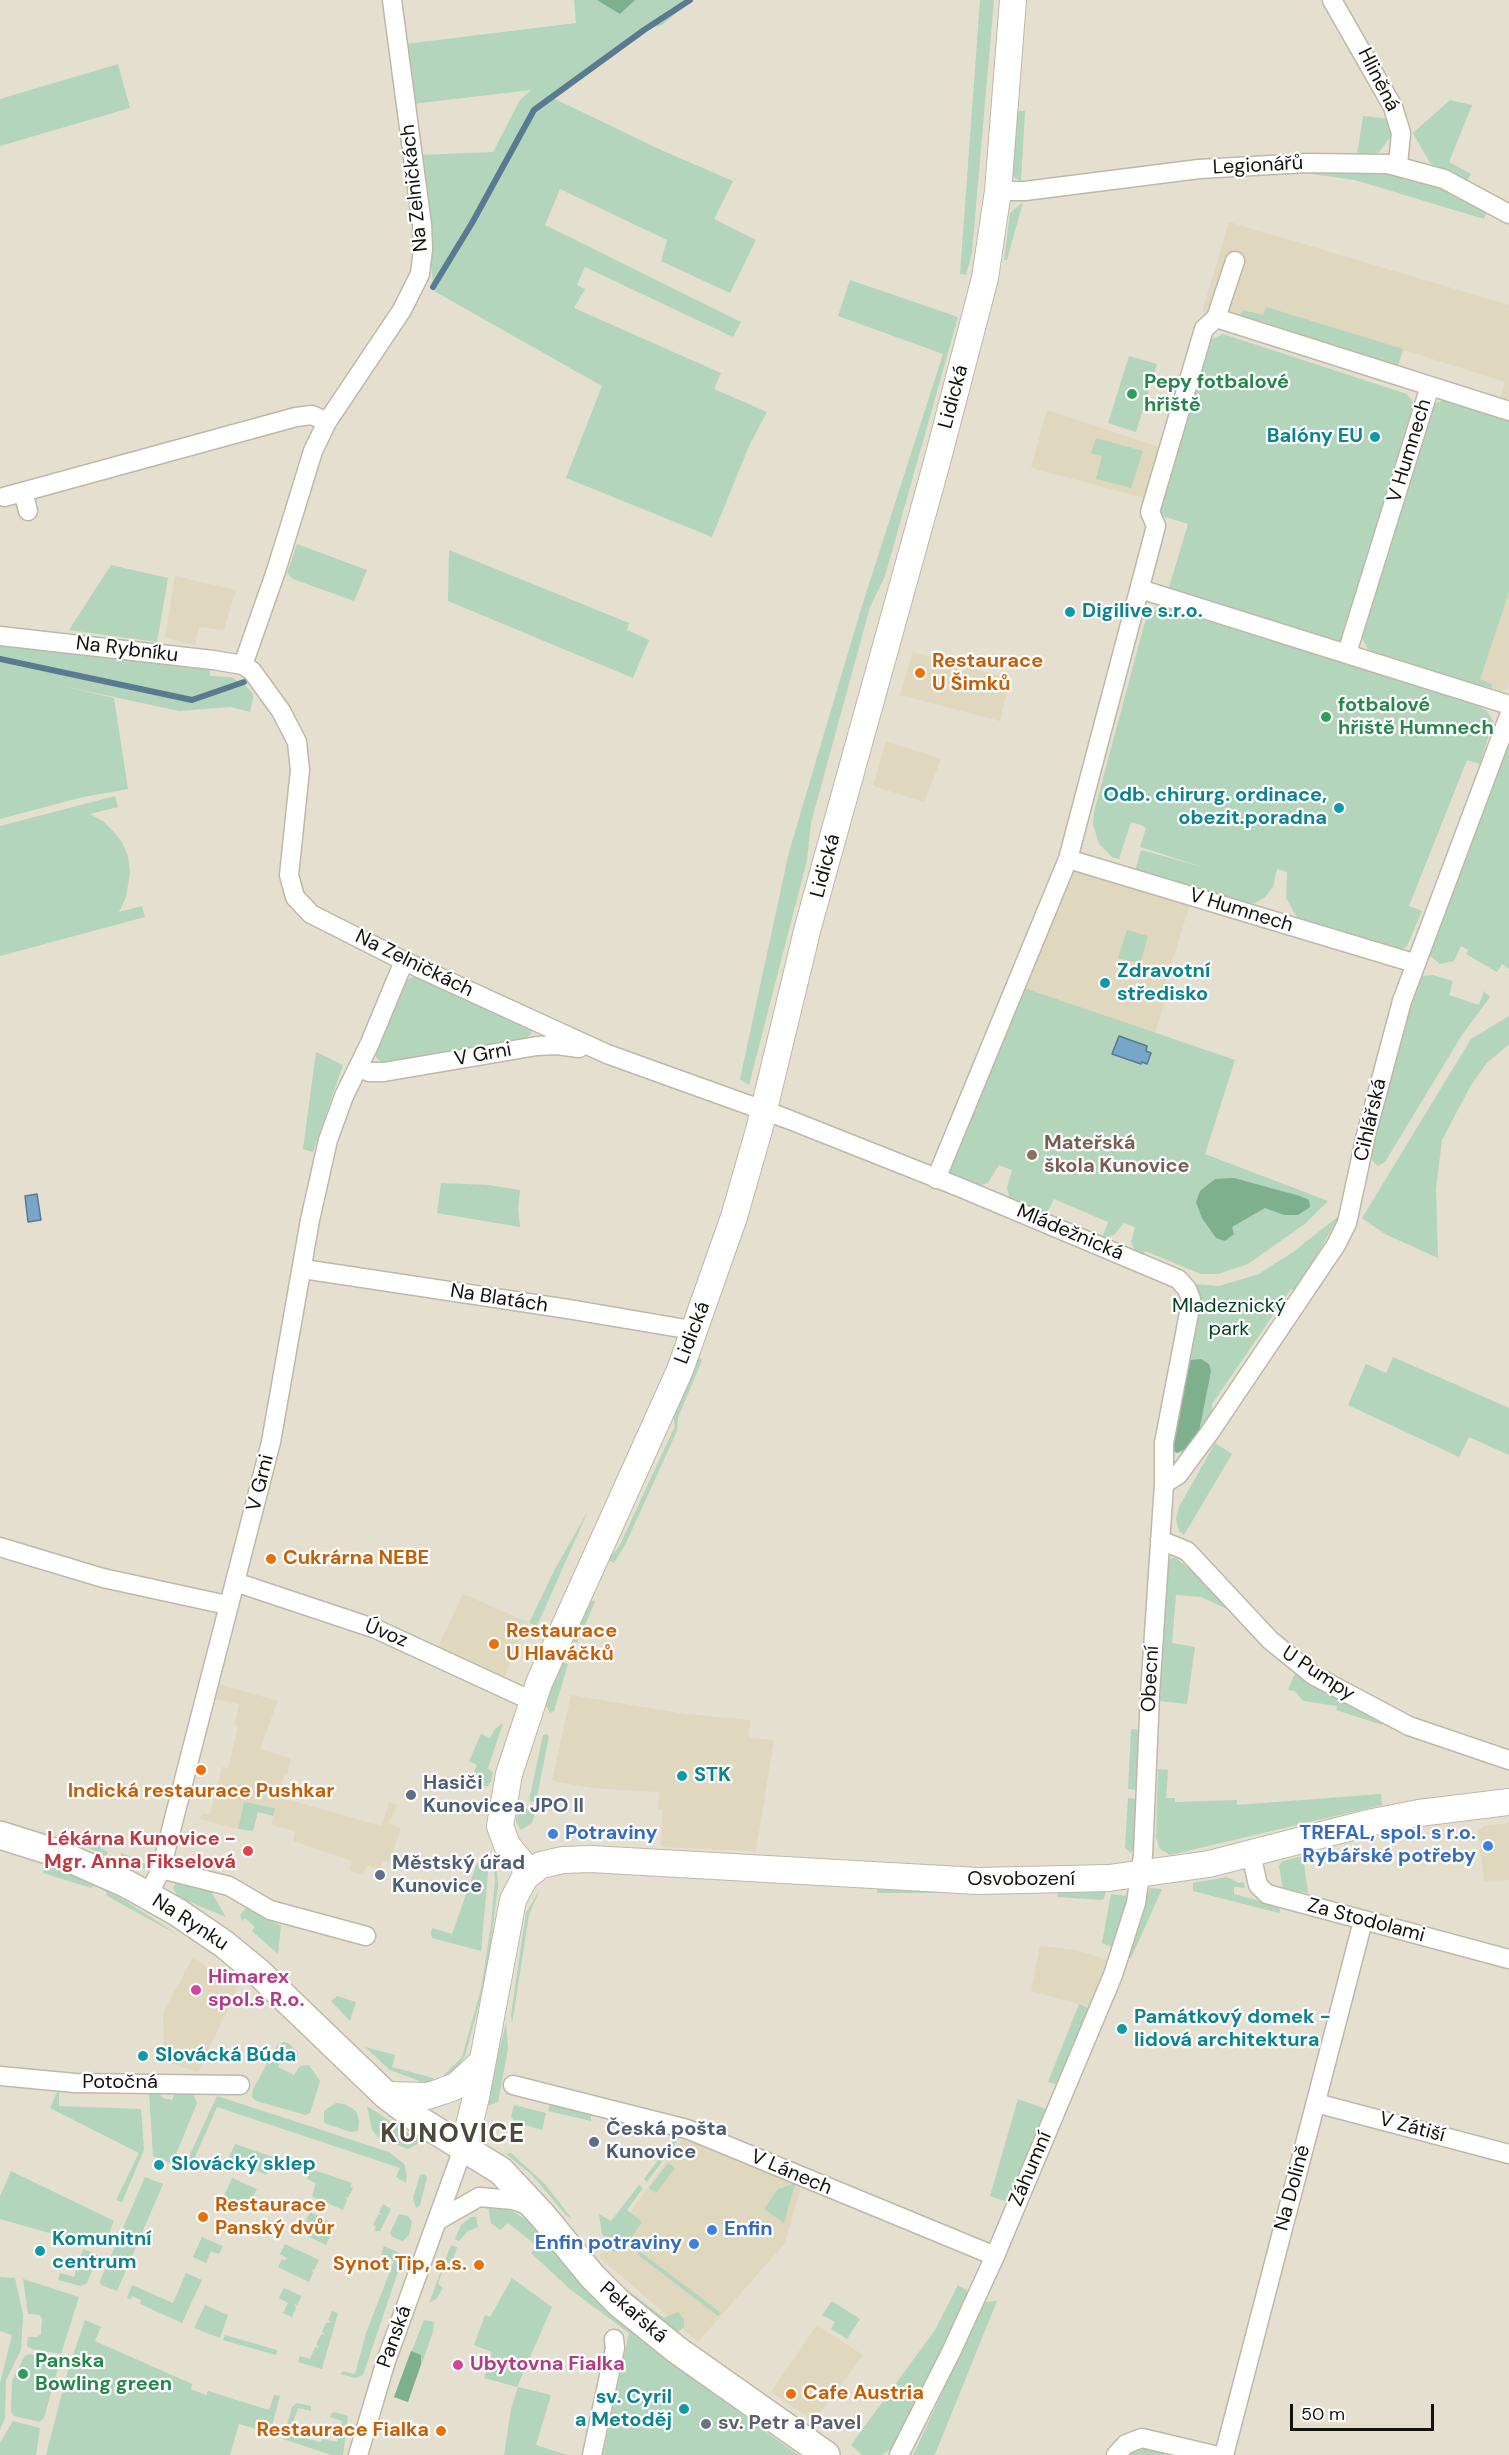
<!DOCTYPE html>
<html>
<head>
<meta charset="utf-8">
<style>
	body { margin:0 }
	#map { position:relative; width:1509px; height:2455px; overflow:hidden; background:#e5dfcf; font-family:"DM Sans",sans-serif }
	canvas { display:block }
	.scale { position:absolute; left:1290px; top:2404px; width:144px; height:27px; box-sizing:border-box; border:3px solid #14120d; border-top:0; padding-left:8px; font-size:18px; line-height:21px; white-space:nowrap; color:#14120d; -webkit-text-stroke:4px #fff; paint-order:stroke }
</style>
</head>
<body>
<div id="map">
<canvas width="1509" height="2455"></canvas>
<div class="scale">50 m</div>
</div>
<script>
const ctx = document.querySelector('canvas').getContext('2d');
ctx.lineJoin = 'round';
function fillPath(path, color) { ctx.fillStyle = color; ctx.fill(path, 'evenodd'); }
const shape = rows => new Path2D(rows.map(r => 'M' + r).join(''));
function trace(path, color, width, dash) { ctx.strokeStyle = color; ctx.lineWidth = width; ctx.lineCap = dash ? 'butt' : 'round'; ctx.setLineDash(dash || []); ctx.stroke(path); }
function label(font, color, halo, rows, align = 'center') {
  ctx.font = font + ' "DM Sans",sans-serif'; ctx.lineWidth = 4.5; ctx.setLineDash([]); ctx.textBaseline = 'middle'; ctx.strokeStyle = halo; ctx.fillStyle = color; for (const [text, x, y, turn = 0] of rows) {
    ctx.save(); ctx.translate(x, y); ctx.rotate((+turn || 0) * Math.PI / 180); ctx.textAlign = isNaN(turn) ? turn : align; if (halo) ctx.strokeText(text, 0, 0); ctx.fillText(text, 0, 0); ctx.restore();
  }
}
fillPath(shape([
	[1229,222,1509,305,1509,403,1500,400,1505,382,1404,350,1396,371,1202,312],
	[1047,410,1159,447,1145,498,1031,468],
	[175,576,236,590,224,630,199,627,195,645,165,638],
	[1509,588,1509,683,1507,689,1500,691,1472,681],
	[913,652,1010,679,1000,721,900,695],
	[886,741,941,759,924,802,873,786],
	[1073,866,1190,904,1166,981,1171,983,1155,1033,1235,1060,1205,1154,1014,1171,957,1147],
	[463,1594,528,1622,504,1678,438,1647],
	[215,1683,278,1701,260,1748,291,1759,287,1774,284,1774,278,1797,382,1826,389,1802,397,1805,389,1823,401,1828,389,1862,383,1861,380,1870,367,1865,363,1875,349,1870,352,1861,293,1841,295,1831,271,1825,275,1808,244,1802,238,1829,200,1819,202,1813,210,1815,222,1767,228,1768,238,1726,235,1724,239,1704,210,1698],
	[571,1695,686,1714,750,1720,749,1738,774,1740,756,1851,661,1847,663,1810,658,1809,659,1792,593,1788,552,1781],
	[1509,1823,1509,1880,1484,1881,1478,1831,1484,1826],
	[1040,1946,1077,1950,1107,1960,1090,2007,1031,1991],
	[193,1957,238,1987,198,2072,164,2061,163,2013],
	[686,2133,802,2184,785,2243,698,2342,599,2257],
	[817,2325,863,2355,814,2421,771,2392]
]), '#e0d7bf');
fillPath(shape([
	[574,0,692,0,662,25,644,30,597,68,553,98,661,150,733,181,714,219,756,240,730,293,661,261,667,240,560,189,545,225,741,322,733,337,585,267,577,285,585,289,574,308,721,373,714,389,767,412,749,446,712,537,566,478,602,386,434,291,418,155,493,152,520,100,531,90,412,104,405,44,576,23],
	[980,0,994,0,972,252,966,275,960,274],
	[118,64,130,108,0,146,0,99],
	[1450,100,1472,105,1449,162,1471,174,1466,182,1430,163,1413,133],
	[1016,111,1025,111,1021,181,1013,177,1011,166],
	[1363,116,1389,119,1392,127,1391,136,1383,147,1379,152,1371,155,1357,155],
	[1370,171,1397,174,1445,188,1487,211,1484,219,1355,180,1312,174,1313,172],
	[1023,202,1007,260,1004,260,1010,213],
	[850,280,958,317,885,576,870,607,811,823,807,860,749,1085,740,1079,789,852,861,609,943,354,838,316],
	[1266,307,1403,349,1396,371,1241,317,1242,310,1263,315],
	[1223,334,1407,394,1414,404,1411,421,1344,638,1336,643,1168,591,1188,524,1156,514,1212,339],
	[1129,356,1157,364,1136,432,1108,423],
	[1447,399,1509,419,1509,592,1480,679,1492,684,1491,688,1485,686,1484,689,1392,661,1368,649,1360,634,1431,405],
	[1096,438,1143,451,1131,488,1096,479,1102,456,1091,453],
	[297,544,367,570,354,601,293,579,287,573],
	[449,550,629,623,627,630,649,640,633,678,448,601],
	[111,565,168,578,157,642,69,630],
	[1168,609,1472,703,1487,711,1493,721,1480,764,1467,760,1409,906,1422,911,1407,946,1397,952,1301,924,1286,898,1287,872,1277,869,1273,887,1265,897,1255,903,1239,903,1135,871,1141,850,1206,868,1140,847,1146,828,1141,825,1131,822,1119,859,1112,857,1099,844,1093,824,1094,812,1146,618,1155,610],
	[0,644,210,670,210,676,231,677,246,686,253,694,253,699,250,712,231,707,179,711,54,684,114,698,128,789,83,797,0,819],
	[1509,737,1509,969,1502,964,1497,972,1466,954,1468,950,1461,946,1454,961,1440,964,1429,955],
	[115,796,118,807,90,814,104,822,113,831,122,842,128,856,130,873,126,897,119,912,142,906,145,917,0,956,0,826],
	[1127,930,1148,936,1140,964,1118,958],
	[1433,975,1453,981,1449,995,1479,1005,1484,991,1490,997,1462,1035,1385,1162,1378,1166,1371,1159,1377,1125,1416,982,1423,976],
	[422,976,532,1028,531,1034,526,1039,382,1063,376,1057,376,1049,403,983,412,977],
	[1024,988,1235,1060,1205,1154,1328,1201,1306,1223,1248,1264,1218,1274,1201,1274,1145,1251,1143,1255,1136,1253,1131,1242,1135,1227,1124,1223,1114,1235,1102,1238,1108,1222,1054,1199,1046,1215,1010,1200,1007,1188,1012,1170,999,1165,988,1183,978,1186,948,1174,948,1169],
	[1509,1016,1509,1044,1486,1064,1471,1085,1442,1140,1436,1189,1438,1258,1385,1234,1362,1218,1471,1039],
	[316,1052,343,1065,313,1152,303,1149],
	[441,1183,488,1185,520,1190,518,1208,520,1227,437,1213],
	[1340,1215,1296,1291,1291,1289,1212,1404,1212,1415,1184,1452,1175,1453,1173,1451,1197,1291,1195,1284,1219,1286,1259,1274,1293,1252],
	[698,1357,702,1360,678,1418,677,1431,626,1543,614,1563,608,1560,619,1547,675,1426,673,1416],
	[1393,1357,1509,1408,1509,1455,1469,1437,1459,1457,1348,1405,1366,1364,1386,1373],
	[1215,1443,1232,1454,1184,1535,1179,1531,1176,1519,1179,1507],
	[588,1511,537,1626,529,1623,555,1569],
	[1171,1558,1176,1558,1207,1583,1226,1605,1225,1608,1201,1597,1176,1595,1172,1643,1195,1647,1187,1704,1160,1701,1167,1563],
	[590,1599,595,1602,577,1643,571,1641],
	[562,1662,568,1664,554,1711,550,1713,545,1704],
	[1296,1671,1383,1719,1382,1725,1336,1710,1337,1706,1303,1701,1295,1691,1288,1690],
	[503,1723,488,1768,493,1773,491,1782,488,1786,480,1787,470,1782,477,1765,469,1761,481,1734,490,1738,495,1729],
	[1131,1729,1140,1730,1137,1790,1128,1789],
	[546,1734,549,1736,536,1802,529,1801,543,1735],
	[1158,1769,1168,1770,1166,1798,1175,1798,1175,1802,1237,1800,1237,1805,1381,1794,1382,1805,1170,1855,1160,1849,1156,1837],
	[1128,1798,1137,1799,1135,1847,1131,1853,1125,1848],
	[244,1802,275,1808,273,1816,258,1812,253,1831,238,1829],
	[518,1806,535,1812,532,1823,521,1830,516,1821],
	[78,1836,102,1845,101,1849,108,1852,106,1856,76,1842],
	[122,1853,144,1863,151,1867,135,1870,118,1861],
	[1303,1856,1308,1893,1283,1888,1279,1866,1283,1861],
	[493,1862,497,1870,498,1886,487,1974,465,2056,456,2070,445,2078,444,2075,462,2057,481,1989,491,1925,495,1880],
	[477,1863,487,1866,488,1874,481,1951,432,1938,431,1933,432,1928,452,1934],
	[44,1868,59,1868,94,1886,91,1888,43,1873],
	[1227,1877,1239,1883,1244,1882,1245,1888,1234,1887,1234,1894,1281,1907,1279,1913,1193,1891,1193,1883],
	[176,1882,210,1890,226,1917,178,1897,173,1888],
	[877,1887,939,1890,955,1893,877,1893],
	[1150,1888,1162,1889,1131,1958,1123,1955],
	[540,1889,529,1915,512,2024,511,2014,526,1913],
	[1106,1890,1104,1899,1101,1900,1057,1897,1058,1892],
	[106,1891,124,1900,180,1936,107,1896],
	[1111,1894,1126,1896,1126,1907,1112,1947,1102,1943],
	[247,1907,281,1926,278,1954,252,1931,255,1927,245,1918,242,1921,240,1915],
	[337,1996,356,2002,350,2021,331,2001],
	[1079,2004,1089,2008,1058,2085,1048,2082],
	[506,2023,508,2049,498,2102,485,2107],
	[283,2042,288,2043,298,2052,298,2058,293,2063,282,2058,278,2067,294,2075,300,2066,309,2065,320,2081,310,2113,306,2115,256,2101,252,2097,253,2089,277,2046],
	[365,2047,395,2055,392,2067,433,2078,434,2083,422,2082,390,2070],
	[157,2091,163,2098,172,2100,176,2091,193,2093,197,2103,172,2164,153,2156,149,2092],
	[57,2092,59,2092,59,2106,141,2109,144,2150,122,2202,116,2200,139,2153,50,2108],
	[217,2096,389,2152,404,2164,407,2175,406,2183,396,2177,400,2168,217,2107,192,2164,187,2161],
	[1018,2099,1049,2110,1007,2202,990,2196],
	[550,2102,591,2111,591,2121,548,2111],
	[336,2103,345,2104,356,2111,359,2121,358,2131,351,2132,324,2123,324,2111],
	[514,2105,546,2113,542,2130,515,2122,511,2117],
	[367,2106,415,2137,421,2142,408,2149,379,2138,372,2130],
	[677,2135,681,2136,647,2182,644,2179],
	[235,2144,282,2160,280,2166,267,2162,266,2164,271,2166,266,2175,229,2157],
	[511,2153,545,2184,572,2219,566,2215,532,2175,506,2154],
	[668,2163,675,2168,656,2193,649,2188],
	[311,2169,352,2183,350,2187,353,2188,348,2198,345,2197,347,2200,343,2210,312,2196,316,2183,307,2179],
	[11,2171,114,2221,104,2246,99,2247,0,2219,0,2196],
	[425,2174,427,2178,420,2205,416,2208,413,2198,420,2175],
	[145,2177,163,2184,117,2291,101,2285,100,2281],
	[232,2178,257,2189,251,2200,256,2203,252,2211,223,2198],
	[795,2183,795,2184,784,2223,764,2209,778,2189],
	[639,2185,643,2188,627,2210,642,2222,626,2245,622,2242,614,2252,602,2234,599,2214,611,2221],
	[383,2204,391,2209,380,2231,374,2231,376,2226,373,2225,378,2215,382,2214,379,2212],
	[488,2206,512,2211,527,2220,592,2297,651,2343,651,2347,645,2344,798,2455,603,2455,629,2333,571,2290,531,2253,537,2246,508,2223,500,2230,491,2223],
	[310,2212,336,2225,331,2234,328,2233,330,2236,326,2245,297,2231,301,2221,305,2222],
	[399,2214,408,2216,412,2222,409,2235,403,2241,392,2237,390,2233],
	[471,2217,476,2217,478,2227,468,2231,459,2241,455,2239,461,2225],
	[202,2237,223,2246,219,2254,211,2251,206,2263,193,2257],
	[285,2244,319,2260,314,2270,311,2269,313,2272,309,2282,278,2267,282,2259,285,2261,287,2258,280,2254],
	[451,2245,457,2247,452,2263,445,2263,438,2284,443,2288,437,2298,429,2303],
	[384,2246,400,2253,402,2260,363,2375,356,2378,340,2374,343,2371,355,2374,366,2333,394,2261,381,2254],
	[83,2249,98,2255,87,2283,81,2286,58,2280,60,2273,74,2277],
	[639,2251,721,2313,718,2316,637,2254],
	[186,2273,202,2280,182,2323,140,2304,141,2300,132,2296,131,2299,127,2298,132,2285,173,2303],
	[0,2277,15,2278,23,2315,21,2350,6,2380,5,2418,0,2430,0,2383,12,2335,0,2331],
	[512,2278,552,2307,517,2387,484,2378,492,2352,474,2345,485,2315,490,2317],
	[23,2279,79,2297,61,2354,32,2349,27,2346,28,2337,37,2337,41,2334,42,2319,40,2315,28,2314],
	[958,2285,971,2293,893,2447,882,2455,862,2455,851,2445,935,2330],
	[622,2286,664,2318,678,2312,684,2320,684,2327,678,2332,674,2331],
	[284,2288,302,2296,297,2305,294,2304,296,2308,292,2317,283,2313,288,2303,279,2298],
	[832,2301,860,2319,847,2339,831,2329,835,2322,822,2315],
	[997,2301,936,2452,934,2455,913,2455,985,2302],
	[205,2305,228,2315,220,2338,194,2328],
	[332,2311,338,2313,322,2369,298,2362,300,2356,310,2359,315,2347,319,2348,316,2344,321,2335,325,2334,322,2332,326,2323,331,2322,328,2320],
	[85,2320,101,2327,95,2341,192,2384,191,2389,206,2395,208,2391,269,2410,274,2395,280,2396,270,2433,239,2424,230,2455,46,2455,68,2370],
	[424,2320,434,2322,433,2332,408,2402,394,2397],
	[225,2335,277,2350,276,2355,223,2340],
	[29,2354,53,2359,59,2364,44,2418,40,2422,14,2416,11,2412,12,2381,24,2357],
	[518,2387,551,2395,536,2445,567,2455,504,2455,511,2409],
	[297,2403,311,2406,311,2411,298,2408,291,2429,303,2433,305,2438,320,2442,323,2439,337,2442,342,2421,330,2417,331,2414,334,2412,348,2416,343,2455,332,2455,283,2439,292,2407],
	[13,2421,40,2428,36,2455,0,2455,0,2443],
	[1134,2446,1166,2449,1164,2455,1127,2455]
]), '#b2d5bb');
fillPath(shape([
	[597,0,635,0,620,14],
	[1234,1178,1300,1196,1309,1200,1310,1207,1298,1215,1284,1215,1265,1208,1232,1227,1234,1234,1225,1241,1216,1238,1202,1218,1196,1202,1200,1191,1215,1179],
	[1201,1359,1209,1364,1211,1371,1199,1432,1187,1448,1177,1453,1172,1448,1186,1365,1191,1360],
	[411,2351,421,2355,421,2364,408,2402,394,2397]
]), '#7fb08d');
const water = shape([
	[1119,1036,1147,1046,1146,1051,1151,1053,1147,1064,1142,1062,1141,1064,1112,1054,1119,1036],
	[37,1194,41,1220,28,1222,25,1196,37,1194]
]);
fillPath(water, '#77a6c9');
trace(water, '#597a91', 1.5);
trace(shape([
	[433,287,472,223,534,110,644,30,690,0],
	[0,659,192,700,244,682]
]), '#597a91', 6);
const street = shape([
	[1332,0,1393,107,1401,133,1398,165],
	[998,191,1025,191,1199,169,1307,163,1388,164,1444,179,1509,214],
	[1216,318,1509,411],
	[23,492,28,511],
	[4,497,296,417,312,415,327,422],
	[1140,589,1509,705],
	[0,636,213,660,243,665,252,671,281,711,297,742,300,770,289,875,295,897,311,914,404,961,607,1054,785,1118,959,1187,1178,1279,1187,1289,1191,1299,1189,1313,1164,1443,1164,1484,1150,1694,1143,1855,1136,1903,1113,1975,995,2256,952,2350,899,2455],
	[1347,653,1430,386],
	[243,665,276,571,313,451,327,422,402,310,420,274,423,249,422,225,392,0],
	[1068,859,1414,963],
	[359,1068,369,1072,384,1072,537,1046,557,1045,579,1048],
	[936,1179,1068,859,1156,526,1150,512,1204,329,1216,318,1235,261],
	[303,1269,568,1309,680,1328,694,1333],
	[1164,1484,1178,1475,1210,1432,1336,1245,1347,1223,1366,1135,1402,1001,1509,716],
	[1160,1540,1187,1551,1270,1640,1313,1675,1409,1726,1509,1760],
	[0,1547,103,1578,227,1605],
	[235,1582,376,1629,532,1701],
	[1251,1854,1258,1885,1267,1894,1509,1959],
	[161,1869,229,1886,270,1910,366,1936],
	[148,1896,161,1869,271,1442,310,1220,328,1140,344,1096,370,1043,404,961],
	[0,2076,75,2083,240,2085],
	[513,2085,687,2129,995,2256],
	[1316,2103,1509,2154],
	[437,2221,479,2197,513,2200,533,2207],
	[358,2455,386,2361,464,2146],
	[592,2455,615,2348,614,2339],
	[1116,2455,1126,2444,1142,2438,1214,2455],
	[1224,2455,1363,1921]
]);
const secondary = shape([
	[529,1872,507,1845,500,1826,509,1774,539,1683,680,1370,734,1217,759,1130,808,927,937,462,985,278,998,191,1013,0],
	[386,2095,428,2096,443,2091,456,2086,482,2062],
	[464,2146,476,2097,513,1900,525,1877,541,1865,563,1860,591,1859,978,1881,1109,1878,1209,1864,1368,1823,1419,1813,1509,1802]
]);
const primary = shape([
	[0,1835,57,1853,127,1884,177,1912,224,1944,258,1972,386,2095,419,2120,501,2171,543,2216,592,2276,620,2304,677,2350,826,2455]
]);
trace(street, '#beb8a8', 21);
trace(secondary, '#beb8a8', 28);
trace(primary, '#beb8a8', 30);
trace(street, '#fff', 18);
trace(secondary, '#fff', 26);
trace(primary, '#fff', 27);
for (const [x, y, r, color] of [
	[1132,394,6,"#2e9e5b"],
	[1375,437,6,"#0f9aa8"],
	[1070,612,6,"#0f9aa8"],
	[920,673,6,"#e8710a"],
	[1326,717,6,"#2e9e5b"],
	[1339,808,6,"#0f9aa8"],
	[1105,983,6,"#0f9aa8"],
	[1032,1155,6,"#8d6e63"],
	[271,1559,6,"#e8710a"],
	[494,1644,6,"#e8710a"],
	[201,1770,6,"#e8710a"],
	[682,1776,6,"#0f9aa8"],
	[411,1795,6,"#5c6f8a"],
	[553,1834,6,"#3f7fe0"],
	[1488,1846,6,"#3f7fe0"],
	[248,1851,6,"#e0444e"],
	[380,1875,6,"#5c6f8a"],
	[196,1990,6,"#d1479c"],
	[1122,2029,6,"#0f9aa8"],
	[143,2056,6,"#0f9aa8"],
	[594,2142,6,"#5c6f8a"],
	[159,2165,6,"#0f9aa8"],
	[203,2217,6,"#e8710a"],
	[712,2230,6,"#3f7fe0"],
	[694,2244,6,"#3f7fe0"],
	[40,2251,6,"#0f9aa8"],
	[479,2265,6,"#e8710a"],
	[458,2365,6,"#d1479c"],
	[23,2374,6,"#2e9e5b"],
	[791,2394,6,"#e8710a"],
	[684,2409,6,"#0f9aa8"],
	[706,2424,6,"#6b7280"],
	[441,2431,6,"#e8710a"]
]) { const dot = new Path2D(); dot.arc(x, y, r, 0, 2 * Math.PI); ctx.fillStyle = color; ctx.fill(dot); trace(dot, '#fff', 2); }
label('20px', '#14120d', '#fff', [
	["Hliněná",1378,80,63],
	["Legionářů",1258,166,-3],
	["Na Zelničkách",415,188,-96],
	["Lidická",954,397,-75],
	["V Humnech",1410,451,-73],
	["Na Rybníku",127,650,7],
	["Lidická",826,866,-75],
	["V Humnech",1241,911,17],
	["Na Zelničkách",414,964,26],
	["V Grni",483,1055,-10],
	["Cihlářská",1371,1120,-77],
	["Mládežnická",1070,1233,23],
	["Na Blatách",499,1299,9],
	["Lidická",693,1333,-69],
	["V Grni",261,1483,-76],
	["Úvoz",386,1634,22],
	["U Pumpy",1318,1674,33],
	["Obecní",1151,1679,-87],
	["Osvobození",1021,1880],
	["Za Stodolami",1366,1921,15],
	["Na Rynku",190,1923,33],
	["Potočná",120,2083],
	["V Zátiší",1412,2128,15],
	["Záhumní",1031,2169,-67],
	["V Lánech",791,2173,23],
	["Na Dolině",1293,2188,-75],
	["Pekařská",633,2313,41],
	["Panská",395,2337,-70]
]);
label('bold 20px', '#27864d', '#fff', [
	["Pepy fotbalové",1144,383],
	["hřiště",1144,406],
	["fotbalové",1338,706],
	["hřiště Humnech",1338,729],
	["Panska",35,2362],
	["Bowling green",35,2385]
], 'left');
label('bold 20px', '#0d838f', '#fff', [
	["Balóny EU",1363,437,"right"],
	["Digilive s.r.o.",1082,612],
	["Odb. chirurg. ordinace,",1327,796,"right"],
	["obezit.poradna",1327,819,"right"],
	["Zdravotní",1117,972],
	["středisko",1117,995],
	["STK",694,1776],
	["Památkový domek -",1134,2018],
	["lidová architektura",1134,2041],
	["Slovácká Búda",155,2056],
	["Slovácký sklep",171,2165],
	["Komunitní",52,2240],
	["centrum",52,2263],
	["sv. Cyril",672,2398,"right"],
	["a Metoděj",672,2421,"right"]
], 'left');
label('bold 20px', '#c56008', '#fff', [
	["Restaurace",932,662],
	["U Šimků",932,685],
	["Cukrárna NEBE",283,1559],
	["Restaurace",506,1632],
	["U Hlaváčků",506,1655],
	["Indická restaurace Pushkar",201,1792,"center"],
	["Restaurace",215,2206],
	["Panský dvůr",215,2229],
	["Synot Tip, a.s.",467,2265,"right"],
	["Cafe Austria",803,2394],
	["Restaurace Fialka",429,2431,"right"]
], 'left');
label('bold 20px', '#785e54', '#fff', [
	["Mateřská",1044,1144],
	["škola Kunovice",1044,1167]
], 'left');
label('20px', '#023f1f', '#fff', [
	["Mladeznický",1229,1307],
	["park",1229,1330]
]);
label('bold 20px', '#4e5e75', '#fff', [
	["Hasiči",423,1784],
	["Kunovicea JPO II",423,1807],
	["Městský úřad",392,1864],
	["Kunovice",392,1887],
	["Česká pošta",606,2130],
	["Kunovice",606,2153]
], 'left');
label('bold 20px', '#366cbe', '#fff', [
	["Potraviny",565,1834],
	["TREFAL, spol. s r.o.",1476,1834,"right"],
	["Rybářské potřeby",1476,1857,"right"],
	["Enfin",724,2230],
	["Enfin potraviny",682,2244,"right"]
], 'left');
label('bold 20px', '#be3a42', '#fff', [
	["Lékárna Kunovice -",236,1840],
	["Mgr. Anna Fikselová",236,1863]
], 'right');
label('bold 20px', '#b23c85', '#fff', [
	["Himarex",208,1978],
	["spol.s R.o.",208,2001],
	["Ubytovna Fialka",470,2365]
], 'left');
label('bold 20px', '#5b616d', '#fff', [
	["sv. Petr a Pavel",718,2424]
], 'left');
ctx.letterSpacing = '1.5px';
label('bold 26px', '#4e483b', '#fff', [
	["KUNOVICE",453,2135]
]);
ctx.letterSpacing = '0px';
</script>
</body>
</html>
